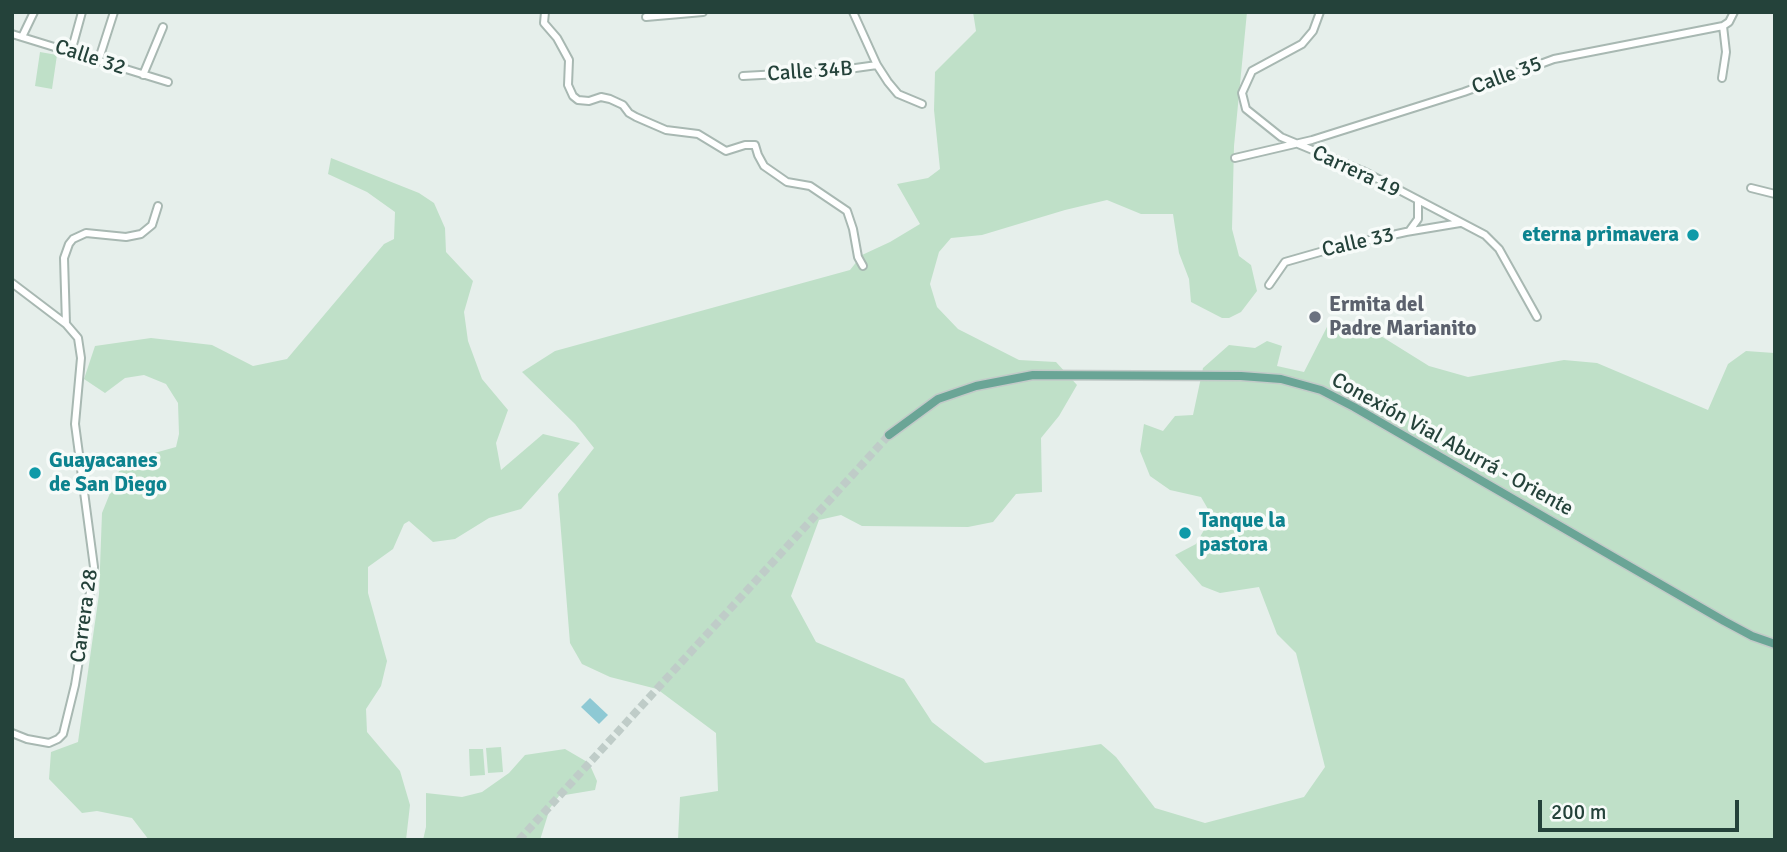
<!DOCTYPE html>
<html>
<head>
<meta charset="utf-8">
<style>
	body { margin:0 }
	#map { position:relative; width:1787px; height:852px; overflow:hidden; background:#e6efeb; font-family:Signika,sans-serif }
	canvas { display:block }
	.frame { position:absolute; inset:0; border:14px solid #24423a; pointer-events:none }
	.scale { position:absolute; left:1538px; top:800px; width:201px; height:32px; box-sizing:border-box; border:4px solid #24423a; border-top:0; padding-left:9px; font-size:21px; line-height:24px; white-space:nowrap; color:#24423a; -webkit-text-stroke:5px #f7fbf9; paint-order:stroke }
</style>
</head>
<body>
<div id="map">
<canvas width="1787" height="852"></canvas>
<div class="frame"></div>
<div class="scale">200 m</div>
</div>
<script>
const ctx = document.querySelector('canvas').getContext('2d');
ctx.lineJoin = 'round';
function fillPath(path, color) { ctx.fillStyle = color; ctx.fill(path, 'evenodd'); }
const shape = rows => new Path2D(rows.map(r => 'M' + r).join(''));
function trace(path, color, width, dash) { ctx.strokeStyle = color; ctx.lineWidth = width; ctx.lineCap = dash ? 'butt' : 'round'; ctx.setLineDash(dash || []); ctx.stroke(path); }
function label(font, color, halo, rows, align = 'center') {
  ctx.font = font + ' Signika,sans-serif'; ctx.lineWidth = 7; ctx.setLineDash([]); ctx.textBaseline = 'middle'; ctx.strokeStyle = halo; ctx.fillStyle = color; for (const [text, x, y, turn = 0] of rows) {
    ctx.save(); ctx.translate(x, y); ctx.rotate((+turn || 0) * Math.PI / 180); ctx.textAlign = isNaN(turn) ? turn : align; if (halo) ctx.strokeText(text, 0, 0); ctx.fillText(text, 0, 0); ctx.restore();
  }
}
fillPath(shape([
	[973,12,1247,12,1234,146,1232,229,1239,256,1251,265,1257,291,1241,312,1229,318,1222,318,1191,302,1189,279,1179,253,1173,214,1141,214,1107,200,1065,210,982,235,951,238,939,252,930,284,937,307,958,329,1019,360,1056,362,1077,385,1059,416,1041,438,1042,492,1016,494,993,522,968,527,862,526,841,515,819,520,791,596,816,642,904,679,932,722,985,763,1101,744,1116,757,1155,808,1205,823,1304,797,1325,767,1296,653,1277,634,1259,587,1220,593,1202,586,1175,555,1196,544,1212,516,1201,497,1170,490,1150,476,1140,451,1144,424,1163,431,1175,416,1193,415,1203,368,1229,345,1255,348,1267,341,1282,346,1277,366,1304,372,1329,323,1376,333,1429,366,1468,377,1564,360,1597,363,1708,410,1728,364,1746,351,1774,353,1775,840,678,840,680,797,718,791,716,733,657,689,610,677,582,664,570,643,558,494,594,448,575,424,522,372,555,351,850,270,862,255,890,242,920,224,897,184,928,178,940,169,934,110,935,72,976,31],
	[40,52,57,55,52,89,35,86],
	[331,158,419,193,434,203,445,228,446,252,473,281,464,312,468,341,482,379,508,410,496,443,501,470,543,434,580,443,521,509,489,518,455,539,433,542,409,521,404,524,393,549,368,567,368,593,387,661,381,686,366,709,367,732,400,771,410,805,406,840,149,840,132,818,97,811,82,813,49,779,51,752,78,742,99,594,102,513,119,471,140,457,176,447,179,434,178,403,166,384,144,375,125,378,105,393,84,379,95,346,151,338,212,345,253,366,287,359,384,244,394,239,395,212,367,192,328,174],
	[501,747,503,772,488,773,486,748],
	[469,749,483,749,485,775,470,776],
	[565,749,589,763,597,781,595,790,559,796,550,808,540,840,423,840,426,827,426,793,462,797,482,792,509,773,525,755]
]), '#bfe0c8');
fillPath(shape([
	[590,698,608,715,599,724,581,707]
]), '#8ec9d4');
trace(shape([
	[519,840,889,435]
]), '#bfccc8', 8, [8, 4]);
const minor = shape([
	[545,12,544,23,557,38,569,60,568,85,573,96,578,100,589,101,601,97,610,99,623,105,629,113,636,117,666,130,698,134,726,151,745,145,755,145,758,155,764,166,777,175,787,182,810,186,847,211,853,229,858,257,863,266],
	[853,12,877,65,888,82,898,94,922,104],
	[1320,12,1313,31,1302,44,1252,71,1242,93,1246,109,1281,137,1363,171,1485,235,1499,249,1537,317],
	[646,17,703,12],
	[1723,26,1729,22,1734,12],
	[12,34,168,82],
	[22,37,34,12],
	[71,52,82,12],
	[98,62,114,12],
	[143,75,163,27],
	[743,76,834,71,877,65],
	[1722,78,1726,52,1723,26],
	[1235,158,1312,140,1464,92,1554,59,1723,26],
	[1751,188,1775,194],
	[1410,230,1418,219,1418,201],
	[12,283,66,324,78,338,81,358,75,424,94,567,75,685,63,734,58,739,49,743,27,739,12,733],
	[1269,285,1285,262,1334,248,1406,232,1460,223],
	[66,324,64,258,69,244,73,239,86,233,126,237,141,234,152,225,158,206]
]);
const major = shape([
	[889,435,938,399,976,386,1033,375,1241,376,1281,379,1321,390,1354,407,1724,621,1752,636,1775,644]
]);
trace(minor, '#a8b8b2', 10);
trace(major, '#c2cac8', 11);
trace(minor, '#fff', 6);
trace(major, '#6aa596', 8);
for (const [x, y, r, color] of [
	[1693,235,7,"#0f9aa8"],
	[1315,317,7,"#6b7280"],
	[35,473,7,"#0f9aa8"],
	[1185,533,7,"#0f9aa8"]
]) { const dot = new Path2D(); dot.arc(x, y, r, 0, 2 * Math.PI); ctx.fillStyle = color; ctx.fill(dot); trace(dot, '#f7fbf9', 2.5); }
label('21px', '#24423a', '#f7fbf9', [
	["Calle 32",90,58,18],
	["Calle 34B",810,72,-4],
	["Calle 35",1507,76,-20],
	["Carrera 19",1356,172,25],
	["Calle 33",1358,243,-13],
	["Conexión Vial Aburrá - Oriente",1452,445,29],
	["Carrera 28",85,616,-82]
]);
label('bold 21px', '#0d838f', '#f7fbf9', [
	["eterna primavera",1679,235,"right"],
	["Guayacanes",49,461],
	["de San Diego",49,485],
	["Tanque la",1199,521],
	["pastora",1199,545]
], 'left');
label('bold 21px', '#5b616d', '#f7fbf9', [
	["Ermita del",1329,305],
	["Padre Marianito",1329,329]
], 'left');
</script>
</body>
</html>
